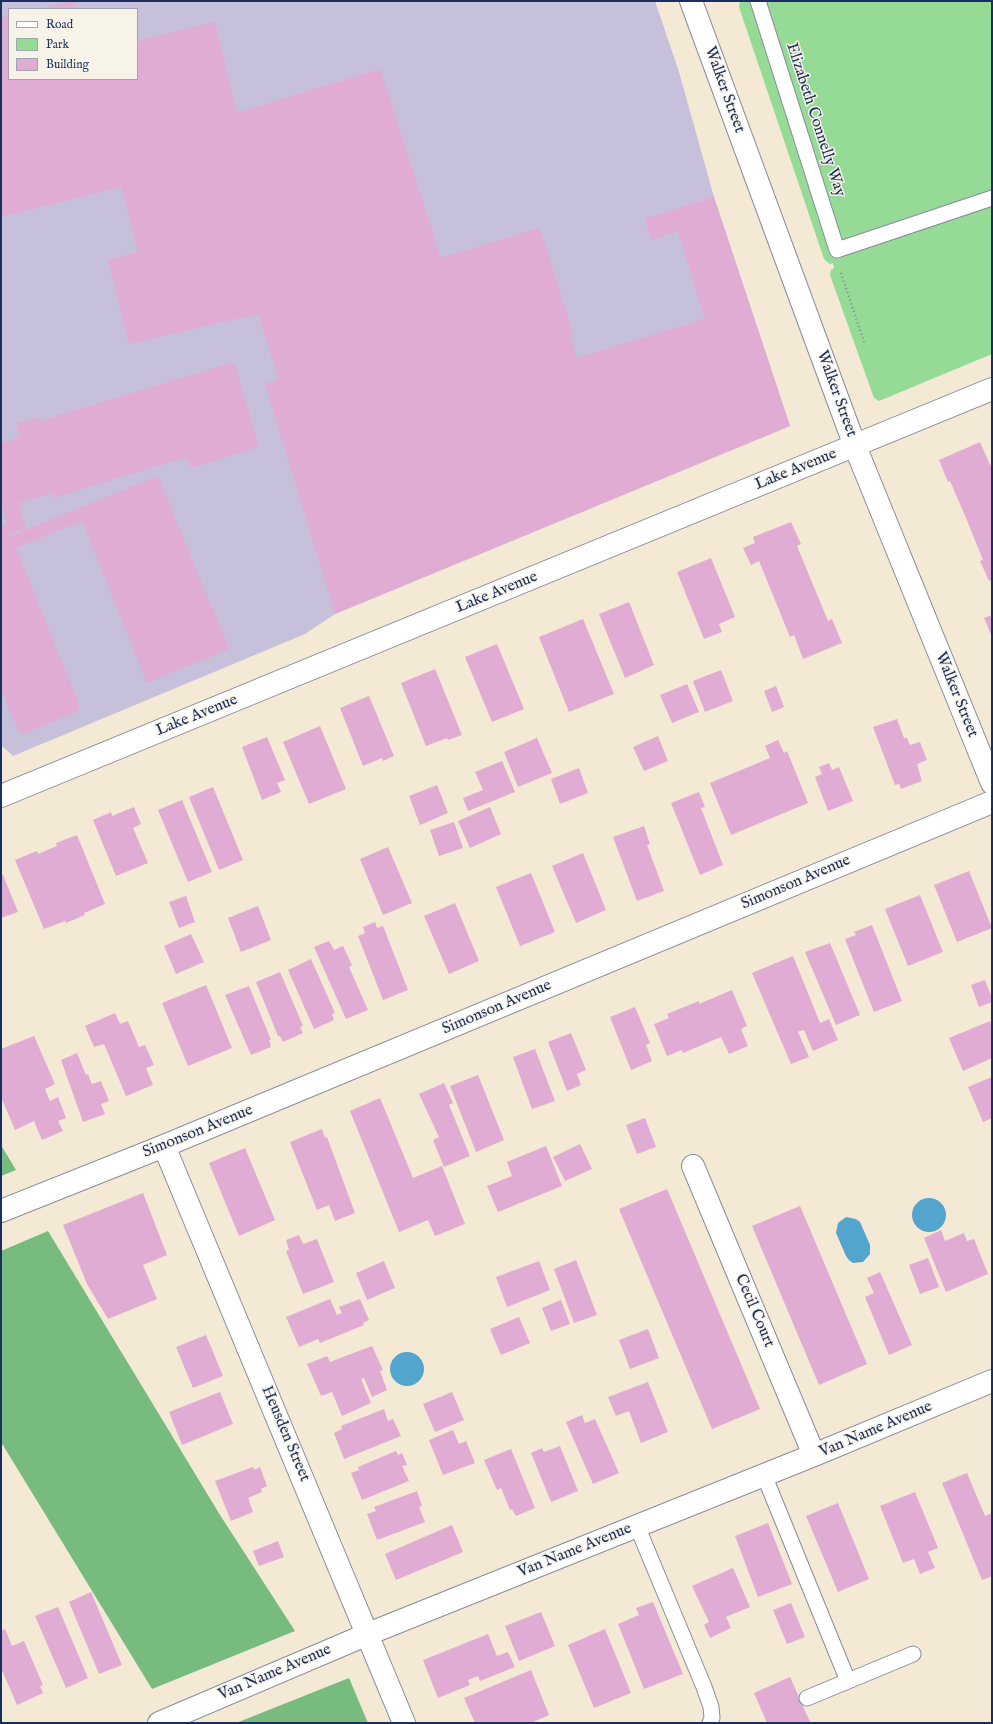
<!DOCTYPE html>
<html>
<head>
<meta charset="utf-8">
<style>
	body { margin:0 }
	#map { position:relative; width:993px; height:1724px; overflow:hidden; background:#f4e9d4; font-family:"IM FELL English",serif }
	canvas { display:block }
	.frame { position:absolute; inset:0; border:2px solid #1b2f5e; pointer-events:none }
	.legend { position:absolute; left:8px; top:8px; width:130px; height:72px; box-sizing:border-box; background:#f7f3e8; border:1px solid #9fa5b1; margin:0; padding:5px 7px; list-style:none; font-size:12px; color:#1b2f5e }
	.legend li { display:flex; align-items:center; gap:8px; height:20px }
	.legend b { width:20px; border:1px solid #9fa5b1 }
</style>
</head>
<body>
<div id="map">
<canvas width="993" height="1724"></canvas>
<div class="frame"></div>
<ul class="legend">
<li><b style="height:5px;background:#fff"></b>Road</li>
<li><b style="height:11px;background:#95db95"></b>Park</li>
<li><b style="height:11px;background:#e1acd3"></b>Building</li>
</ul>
</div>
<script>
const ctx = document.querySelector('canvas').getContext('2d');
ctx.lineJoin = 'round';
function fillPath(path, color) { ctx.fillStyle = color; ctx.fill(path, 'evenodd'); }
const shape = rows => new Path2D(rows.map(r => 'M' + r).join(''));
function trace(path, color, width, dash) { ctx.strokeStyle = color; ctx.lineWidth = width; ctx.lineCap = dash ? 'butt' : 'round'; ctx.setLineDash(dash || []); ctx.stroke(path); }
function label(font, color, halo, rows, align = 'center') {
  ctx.font = font + ' "IM FELL English",serif'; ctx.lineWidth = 3; ctx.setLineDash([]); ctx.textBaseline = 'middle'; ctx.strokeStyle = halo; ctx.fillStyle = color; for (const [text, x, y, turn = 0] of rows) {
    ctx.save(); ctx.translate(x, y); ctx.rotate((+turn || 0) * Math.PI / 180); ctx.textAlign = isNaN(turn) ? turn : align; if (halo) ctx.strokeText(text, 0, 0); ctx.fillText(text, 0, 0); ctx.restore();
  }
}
fillPath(shape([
	[1,1,655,1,679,72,714,197,790,426,335,614,305,634,13,756,1,745],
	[9,9,137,9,137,79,9,79]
]), '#c6c0da');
fillPath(shape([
	[740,1,992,1,992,354,879,401,874,398,830,275,831,270,834,268,833,263,830,264,824,259,739,7]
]), '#95db95');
fillPath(shape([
	[1,1145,16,1170,1,1176],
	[48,1231,220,1515,295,1631,152,1689,1,1442,1,1251],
	[349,1678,368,1723,236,1723]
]), '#78bb7e');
fillPath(shape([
	'912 1215a17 17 0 1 1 34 0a17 17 0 1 1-34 0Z',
	[846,1217,856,1219,860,1222,870,1245,870,1254,863,1262,853,1263,849,1260,846,1256,836,1233,838,1223],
	'390 1369a17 17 0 1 1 34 0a17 17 0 1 1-34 0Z'
]), '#53a5ce');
fillPath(shape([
	[70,1,75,1,77,9,39,9],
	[9,16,9,79,137,79,137,41,215,22,237,113,380,69,441,258,540,228,573,334,570,335,577,358,705,319,678,231,652,240,645,219,714,197,790,426,335,614,265,384,279,380,258,314,129,344,108,260,138,252,121,187,1,217,1,17],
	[234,362,259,447,191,468,187,457,53,498,52,493,19,503,26,528,10,533,11,536,158,476,229,649,147,683,82,521,16,548,80,706,77,712,23,734,20,732,18,730,1,690,1,526,7,524,2,508,1,508,1,443,20,437,16,424,39,417,40,421],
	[980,442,990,465,992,464,992,580,989,581,980,561,983,560,966,518,950,481,948,482,939,460],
	[791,522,801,544,797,546,828,621,832,619,842,643,803,659,794,635,790,637,759,561,751,565,743,548,755,543,753,537],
	[711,558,735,617,719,624,722,632,704,639,677,572],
	[629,602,654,665,625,678,599,614],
	[992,615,992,637,984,618],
	[583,619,614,694,569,712,539,637],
	[497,644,524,709,492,722,465,657],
	[435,669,462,735,448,740,447,738,426,746,401,683],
	[721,670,733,701,705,712,693,681],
	[687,684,699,712,672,723,660,695],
	[776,686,784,707,772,712,764,691],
	[369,696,394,756,383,761,382,758,363,766,340,708],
	[897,719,904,738,907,738,910,745,920,742,927,760,917,764,922,781,901,789,899,784,895,785,873,727],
	[320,726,346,789,309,804,283,742],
	[658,736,668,761,644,771,633,747],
	[267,737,285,780,277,783,281,792,262,800,242,747],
	[537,738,552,773,518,787,504,752],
	[778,740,784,753,787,751,808,803,731,835,710,783,770,758,765,746],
	[502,761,515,792,468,811,463,798,483,790,475,772],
	[829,763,832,770,839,767,853,801,828,811,815,777,822,774,819,767],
	[579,768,588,793,560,804,551,779],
	[437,785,448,813,420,825,409,796],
	[213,787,243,860,219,870,189,797],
	[699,792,705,807,701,808,723,865,700,875,671,803],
	[182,800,212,872,188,882,158,810],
	[134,807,141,824,133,828,148,863,116,876,93,820,111,812,112,816],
	[490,807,501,834,470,848,458,821],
	[454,822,463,848,439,856,430,830],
	[644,826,650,844,647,845,664,891,637,901,613,837],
	[77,835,105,904,84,913,85,915,66,923,65,921,44,929,15,860,37,851,38,854,57,846,56,843],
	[388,847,412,903,383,915,360,859],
	[583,853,606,910,576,923,552,866],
	[969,871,992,928,957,942,934,885],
	[531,873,555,932,520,946,496,887],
	[1,875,3,875,18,912,1,918],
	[920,895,943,952,908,966,885,909],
	[186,896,195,922,179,928,169,902],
	[455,903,479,961,449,974,424,916],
	[258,906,271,940,241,952,228,918],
	[375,922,377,928,383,926,408,990,383,1000,358,936,365,933,363,927],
	[872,925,902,1001,874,1012,845,939,856,935,854,932],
	[191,934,204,962,176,974,164,946],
	[329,941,334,950,343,946,352,965,349,967,368,1010,346,1019,314,947],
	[830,943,860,1015,836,1025,805,952],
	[793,956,820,1023,829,1019,838,1040,813,1051,804,1030,800,1031,798,1032,809,1057,791,1064,752,973],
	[311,959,335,1013,332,1014,334,1020,314,1029,288,970],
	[280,972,303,1026,300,1027,303,1033,283,1042,280,1036,278,1036,256,982],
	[985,980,992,998,992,1002,979,1007,971,985],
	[206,985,232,1048,188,1066,162,1003],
	[249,986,271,1040,269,1040,271,1047,251,1055,225,995],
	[732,990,747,1026,741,1029,748,1046,729,1054,721,1037,683,1053,682,1050,667,1056,654,1024,669,1018,667,1014,699,1001,699,1004],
	[635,1007,650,1043,646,1045,652,1061,631,1070,610,1017],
	[115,1013,120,1024,128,1021,139,1047,145,1045,154,1065,146,1068,153,1085,126,1096,104,1044,94,1047,85,1026],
	[990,1021,990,1023,992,1022,992,1058,963,1071,949,1038],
	[571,1033,586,1070,577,1074,581,1085,567,1091,548,1042],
	[34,1036,55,1084,45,1089,50,1101,58,1097,66,1118,58,1121,63,1131,42,1140,34,1121,15,1130,1,1097,1,1049],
	[535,1049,555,1101,532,1109,513,1057],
	[77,1053,86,1075,88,1074,92,1084,101,1081,109,1101,101,1104,105,1114,83,1122,61,1060],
	[478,1075,504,1140,476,1152,450,1086],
	[992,1077,992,1118,983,1122,968,1087],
	[444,1083,453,1103,449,1105,470,1156,444,1167,433,1140,439,1137,419,1094],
	[380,1098,413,1178,442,1166,465,1224,435,1236,428,1220,399,1232,350,1111],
	[645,1118,656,1147,637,1154,626,1125],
	[322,1129,325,1138,327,1137,355,1213,335,1221,329,1205,317,1210,290,1142],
	[580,1144,592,1169,565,1181,553,1157],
	[546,1146,562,1186,498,1212,487,1186,512,1176,507,1162],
	[245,1148,275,1220,239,1236,209,1163],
	[667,1189,760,1409,712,1429,619,1209],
	[143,1193,167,1255,143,1265,157,1299,108,1319,87,1284,63,1225],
	[800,1206,867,1364,819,1385,752,1226],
	[941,1230,945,1241,964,1233,967,1241,974,1239,988,1274,946,1292,924,1238],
	[299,1235,303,1244,317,1239,334,1282,303,1294,286,1251,289,1250,286,1240],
	[928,1258,939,1287,920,1294,909,1265],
	[576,1260,597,1315,574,1323,554,1269],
	[384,1261,395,1288,367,1300,356,1273],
	[539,1261,550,1290,507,1307,496,1277],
	[880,1272,912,1345,889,1355,865,1297,874,1293,867,1278],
	[330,1299,337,1315,342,1313,339,1307,360,1299,369,1320,363,1323,364,1325,320,1343,318,1339,299,1347,286,1317],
	[561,1300,570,1324,551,1331,542,1308],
	[519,1317,530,1343,501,1355,490,1329],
	[648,1329,659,1358,630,1369,619,1340],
	[206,1335,223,1376,193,1388,176,1347],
	[372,1346,383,1370,380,1371,387,1390,372,1397,364,1378,361,1379,371,1403,342,1416,332,1392,321,1396,307,1364,327,1356,330,1362],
	[648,1382,668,1432,641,1443,629,1411,616,1416,608,1397],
	[220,1392,233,1424,182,1445,169,1412],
	[452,1392,464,1420,435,1432,423,1404],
	[384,1409,388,1421,393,1419,401,1436,344,1459,334,1433,342,1429,341,1426],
	[582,1415,585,1423,595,1419,619,1473,593,1484,566,1422],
	[453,1430,459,1444,466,1441,475,1463,443,1475,429,1440],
	[560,1446,578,1491,551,1502,531,1453,542,1448,544,1452],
	[511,1449,535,1508,516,1516,512,1509,510,1510,501,1488,497,1490,484,1460],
	[396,1451,398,1455,402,1453,407,1465,402,1466,409,1481,362,1500,351,1473,359,1470,358,1467],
	[253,1467,254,1470,260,1467,267,1486,261,1489,262,1492,248,1498,253,1512,231,1521,215,1481],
	[967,1473,985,1516,992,1513,992,1576,982,1580,942,1483],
	[417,1491,422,1506,419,1507,425,1522,377,1540,367,1514,376,1511,374,1507],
	[915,1492,938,1548,928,1552,935,1568,920,1574,914,1559,903,1563,880,1506],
	[838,1503,869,1579,838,1592,806,1516],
	[768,1523,792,1584,758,1597,735,1536],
	[452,1525,463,1552,396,1580,385,1554],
	[278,1541,284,1557,259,1566,253,1551],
	[733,1568,750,1607,726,1617,731,1628,710,1638,704,1625,709,1622,692,1586],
	[91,1592,122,1665,99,1674,69,1602],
	[653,1602,683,1674,644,1689,618,1624,639,1615,636,1608],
	[791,1603,805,1637,787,1644,773,1610],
	[58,1607,88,1678,66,1688,35,1616],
	[541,1612,555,1646,519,1661,505,1626],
	[5,1629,12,1646,24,1641,43,1685,40,1686,43,1693,17,1705,1,1668,1,1631],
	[605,1629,631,1693,594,1708,568,1645],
	[488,1634,497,1656,508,1652,515,1667,480,1681,478,1676,468,1680,470,1685,438,1698,423,1660],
	[531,1670,549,1715,531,1723,475,1723,464,1698],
	[790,1677,810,1722,767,1723,754,1693]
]), '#e1acd3');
const service = shape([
	[758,1,837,250,992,198],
	[764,1475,848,1681,807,1698],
	[637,1526,704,1687,711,1707,712,1718,710,1723],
	[848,1681,913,1654]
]);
const minor = shape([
	[691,1,855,446,992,783],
	[1,796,992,389],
	[164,1146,404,1723],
	[693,1166,814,1455],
	[1,1211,164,1146,992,802],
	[159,1723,368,1634,814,1455,992,1381]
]);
trace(service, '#888c99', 17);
trace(minor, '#888c99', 24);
trace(shape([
	[841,273,865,345]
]), '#888c99', 2.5, [1, 3]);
trace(service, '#fff', 15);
trace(minor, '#fff', 22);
label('16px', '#1b2f5e', '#f7f3e8', [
	["Walker Street",724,90,70],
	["Elizabeth Connelly Way",815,120,72],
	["Walker Street",836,394,70],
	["Lake Avenue",796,470,-22],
	["Lake Avenue",497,593,-22],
	["Walker Street",956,695,68],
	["Lake Avenue",197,716,-22],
	["Simonson Avenue",796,883,-23],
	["Simonson Avenue",497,1008,-23],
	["Simonson Avenue",198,1132,-22],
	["Cecil Court",754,1311,67],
	["Van Name Avenue",876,1430,-23],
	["Heusden Street",285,1434,67],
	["Van Name Avenue",575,1551,-22],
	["Van Name Avenue",275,1673,-23]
]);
</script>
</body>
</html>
